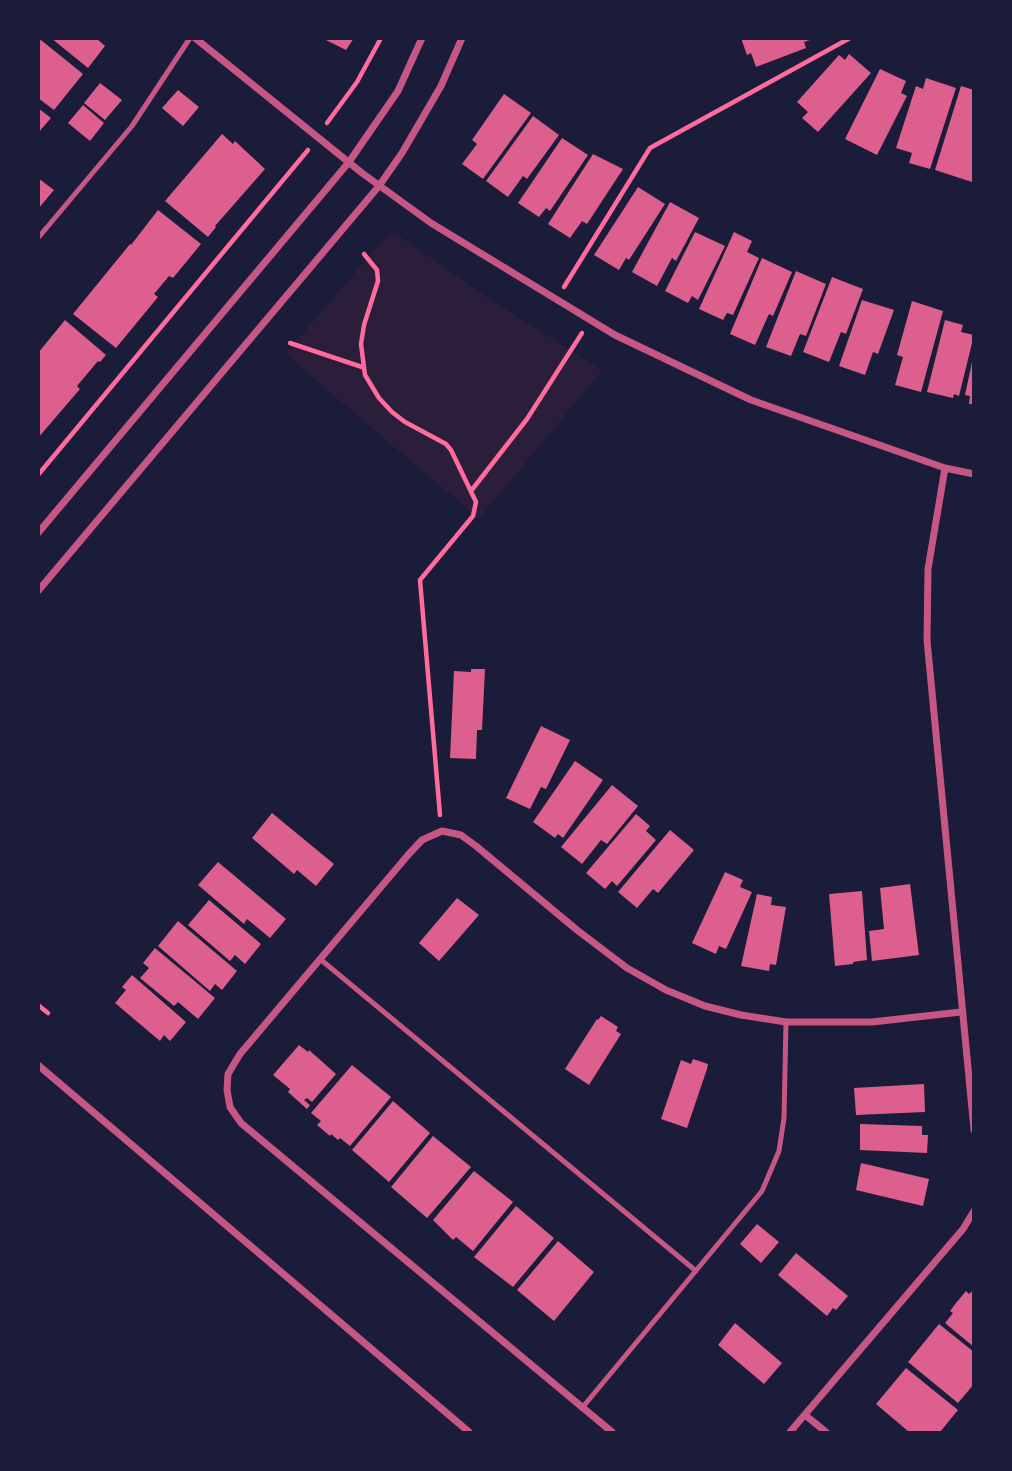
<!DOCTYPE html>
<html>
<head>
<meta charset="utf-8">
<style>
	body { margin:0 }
	#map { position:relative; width:1012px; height:1471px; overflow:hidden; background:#1b1b3a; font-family:Ubuntu,sans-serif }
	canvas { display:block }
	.frame { position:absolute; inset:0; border:40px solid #1b1b3a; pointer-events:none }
</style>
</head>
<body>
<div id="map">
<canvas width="1012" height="1471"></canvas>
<div class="frame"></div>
</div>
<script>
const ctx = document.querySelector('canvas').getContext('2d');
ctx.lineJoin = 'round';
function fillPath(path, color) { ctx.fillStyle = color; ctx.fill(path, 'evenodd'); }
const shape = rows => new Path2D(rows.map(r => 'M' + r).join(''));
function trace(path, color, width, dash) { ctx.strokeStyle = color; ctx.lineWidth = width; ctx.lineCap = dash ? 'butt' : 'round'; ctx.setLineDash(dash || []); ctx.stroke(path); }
fillPath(shape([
	[388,234,398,235,494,302,603,370,479,519,285,354]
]), '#2a1e3b');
fillPath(shape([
	[51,38,96,38,105,46,88,68],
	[322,38,354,38,346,50],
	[741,38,813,38,813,39,804,42,806,48,756,67,751,53,747,55],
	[41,40,83,74,54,110,38,98,38,42],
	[849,54,871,73,818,132,802,118,808,112,797,102,839,55,845,60],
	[880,69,906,81,901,93,907,96,877,155,845,139],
	[926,78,956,88,930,169,909,163,912,153,896,148,916,86,923,89],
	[100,83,122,100,105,120,84,103],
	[961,86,974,90,972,182,935,170],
	[178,90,199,107,183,126,162,108],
	[504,94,531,113,483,179,462,164,477,144,472,140],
	[83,105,104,123,90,141,68,123],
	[38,108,51,118,38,133],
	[533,116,559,135,527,179,523,176,508,197,486,181],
	[222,134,233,144,235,141,265,169,215,226,216,227,208,237,165,201],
	[562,138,588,155,550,211,546,208,539,217,518,203],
	[593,154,623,169,587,224,582,221,570,238,548,224],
	[38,178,54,190,38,209],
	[638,187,665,204,629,260,626,258,619,270,594,255],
	[670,202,699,218,676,261,672,258,657,286,632,272],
	[158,210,201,244,173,278,169,276,154,294,158,297,116,348,73,314,130,244,131,245],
	[695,232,725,246,698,300,692,296,688,303,665,291],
	[734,232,752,241,747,252,759,258,733,315,727,313,723,320,699,309],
	[762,258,792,272,773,316,769,314,755,345,730,334],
	[796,271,826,284,806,336,800,334,791,356,766,347],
	[832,277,863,289,846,334,841,332,829,362,803,352],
	[862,300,894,310,878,354,873,352,865,375,839,366],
	[912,301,943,311,921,392,895,385,903,357,897,355],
	[65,320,106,355,100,362,98,361,77,386,80,389,38,438,38,353],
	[945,320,963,325,961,332,974,335,959,396,954,394,953,398,927,392],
	[972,362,974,362,974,404,969,404,970,396,965,395],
	[471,669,485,669,482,730,477,730,476,759,450,758,454,671,471,672],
	[541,726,570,740,546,789,541,787,530,809,506,798],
	[575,761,603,780,563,838,558,834,555,838,533,822],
	[612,785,638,806,607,844,601,840,582,864,561,847],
	[272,813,334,864,316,886,297,870,294,874,252,838],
	[636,814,650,826,646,831,656,840,617,886,612,881,605,889,586,873],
	[670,830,694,850,658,893,653,889,637,908,618,892],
	[218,862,286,919,270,938,247,919,244,924,198,885],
	[725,872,743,880,740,887,752,892,726,949,719,946,716,954,692,943],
	[910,884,919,955,872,961,869,931,884,929,880,888],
	[862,891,867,960,853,962,853,964,835,966,829,894],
	[757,894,772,897,771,905,786,907,776,965,770,964,769,971,741,966],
	[457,898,479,915,439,961,419,943],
	[209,900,261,944,245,964,235,955,230,961,188,925],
	[178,921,237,971,222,990,215,984,210,991,158,946],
	[155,948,215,998,198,1019,178,1002,174,1006,140,978,149,968,143,963],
	[132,975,186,1022,170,1041,164,1035,160,1041,115,1003,126,990,122,987],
	[601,1016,618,1027,616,1031,621,1034,589,1085,565,1069,597,1019,598,1020],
	[299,1045,308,1052,309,1050,336,1074,312,1102,307,1098,304,1100,310,1105,307,1109,288,1092,290,1089,273,1075],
	[693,1059,708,1064,707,1069,687,1128,661,1119,681,1060,691,1064],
	[352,1065,391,1097,350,1146,340,1138,338,1140,331,1134,330,1136,317,1125,321,1121,311,1113],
	[924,1084,925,1112,856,1115,854,1088],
	[393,1101,430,1133,389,1182,352,1150],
	[860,1124,922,1126,922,1135,928,1135,927,1153,860,1150],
	[433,1136,471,1167,427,1218,391,1187],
	[861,1163,929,1179,923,1206,856,1190],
	[474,1171,513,1202,473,1251,456,1237,453,1240,433,1220],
	[516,1206,554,1238,513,1287,474,1257],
	[757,1224,779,1242,761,1263,740,1244],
	[558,1241,594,1272,554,1321,517,1290],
	[796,1253,848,1296,836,1310,833,1308,827,1316,778,1275],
	[974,1289,974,1347,945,1323,953,1313,950,1311,956,1303,966,1291,969,1294],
	[735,1323,782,1363,764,1384,718,1345],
	[939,1324,974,1352,974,1384,958,1403,908,1362],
	[906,1368,958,1410,940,1432,909,1432,876,1404]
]), '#dd5f8e');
trace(shape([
	[327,123,357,82,381,38],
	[364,254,377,270,378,281,364,325,361,344,365,375,379,398,392,412,405,422,446,444,451,450,476,502,473,516,420,580,440,815],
	[564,287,650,148,850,38],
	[290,343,362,367],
	[38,475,308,150],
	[471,491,527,419,582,333],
	[38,1005,48,1013]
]), '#ff6b9d', 4.5);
trace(shape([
	[38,238,132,126,190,38],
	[320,959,696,1271],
	[582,1408,762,1191,779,1151,784,1118,786,1022]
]), '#c65784', 5);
trace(shape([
	[195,38,362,173,431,223,615,335,751,400,945,468,974,474],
	[945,468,928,569,927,640,974,1130],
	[38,533,349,162,398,91,422,38],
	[38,591,379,186,402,153,441,86,462,38],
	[38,1065,469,1432],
	[805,1415,826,1432],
	[612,1432,241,1123,230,1107,227,1090,228,1074,240,1054,408,855,422,840,442,831,461,835,476,846,577,930,627,968,666,990,705,1006,741,1015,786,1022,872,1022,961,1012],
	[790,1432,963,1229,974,1211]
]), '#c65784', 7);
</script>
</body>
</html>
